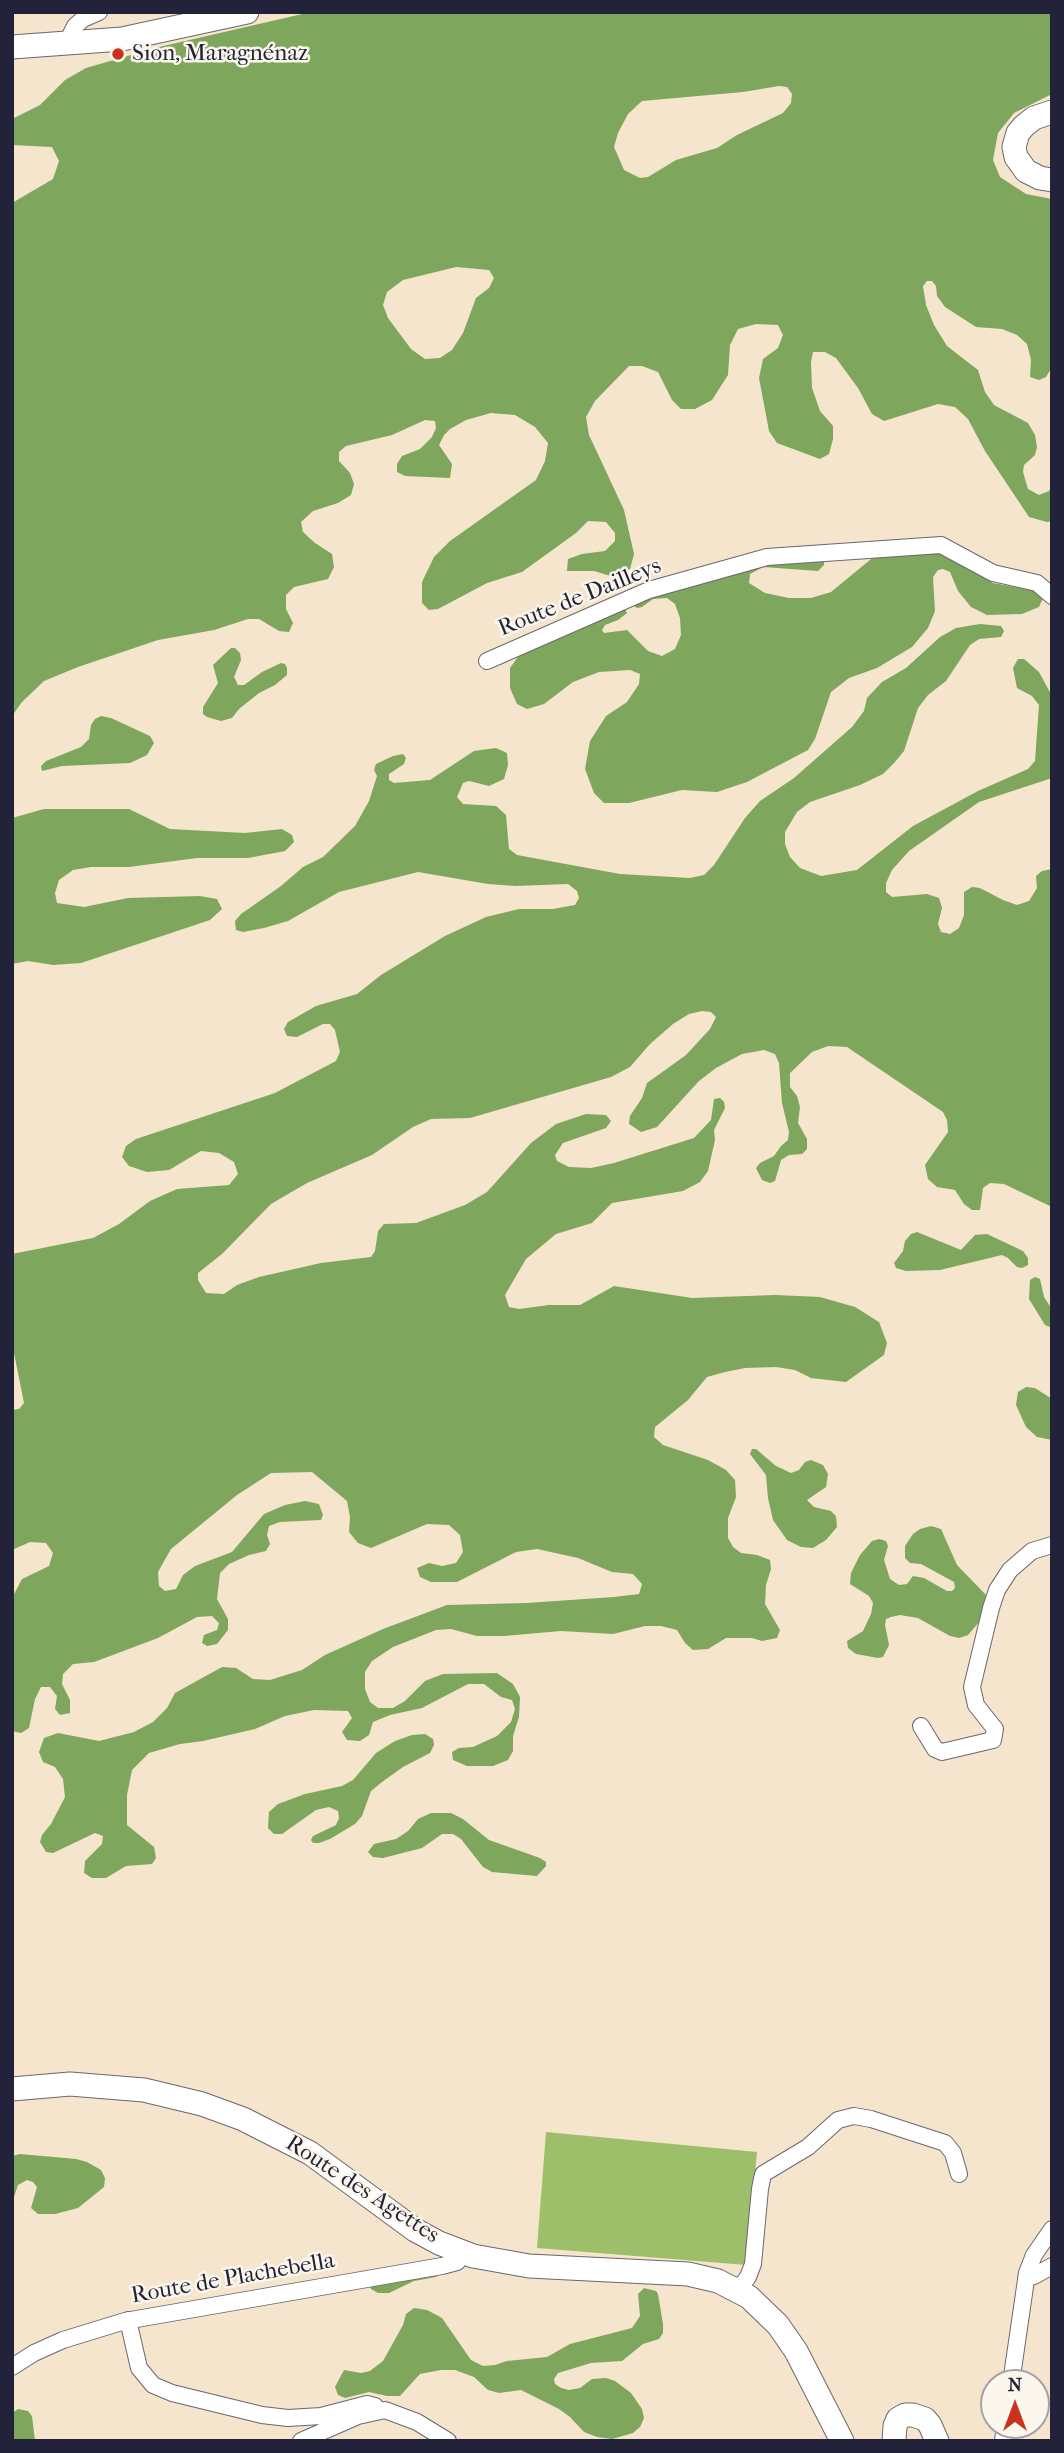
<!DOCTYPE html>
<html>
<head>
<meta charset="utf-8">
<style>
	body { margin:0 }
	#map { position:relative; width:1064px; height:2453px; overflow:hidden; background:#f4e5cc; font-family:"IM FELL French Canon",serif }
	canvas { display:block }
	.frame { position:absolute; inset:0; border:14px solid #22223b; pointer-events:none }
	.north { position:absolute; left:980px; top:2369px; width:70px; height:70px; box-sizing:border-box; background:#fbf7ec; border:2px solid #a4a2a5; border-radius:50%; rotate:0deg; font-size:19px; font-weight:700; line-height:28px; text-align:center; color:#22223b }
	.north::after { content:''; display:block; margin:auto; width:24px; height:32px; background:#c8321e; clip-path:polygon(50% 0,100% 100%,50% 72%,0 100%) }
</style>
</head>
<body>
<div id="map">
<canvas width="1064" height="2453"></canvas>
<div class="frame"></div>
<div class="north">N</div>
</div>
<script>
const ctx = document.querySelector('canvas').getContext('2d');
ctx.lineJoin = 'round';
function fillPath(path, color) { ctx.fillStyle = color; ctx.fill(path, 'evenodd'); }
const shape = rows => new Path2D(rows.map(r => 'M' + r).join(''));
function trace(path, color, width, dash) { ctx.strokeStyle = color; ctx.lineWidth = width; ctx.lineCap = dash ? 'butt' : 'round'; ctx.setLineDash(dash || []); ctx.stroke(path); }
function label(font, color, halo, rows, align = 'center') {
  ctx.font = font + ' "IM FELL French Canon",serif'; ctx.lineWidth = 5; ctx.setLineDash([]); ctx.textBaseline = 'middle'; ctx.strokeStyle = halo; ctx.fillStyle = color; for (const [text, x, y, turn = 0] of rows) {
    ctx.save(); ctx.translate(x, y); ctx.rotate((+turn || 0) * Math.PI / 180); ctx.textAlign = isNaN(turn) ? turn : align; if (halo) ctx.strokeText(text, 0, 0); ctx.fillText(text, 0, 0); ctx.restore();
  }
}
fillPath(shape([
	[546,2132,757,2152,746,2265,537,2248]
]), '#9ebf69');
fillPath(shape([
	[311,12,1052,12,1052,94,1014,113,998,133,993,160,1000,177,1026,194,1052,199,1052,367,1046,377,1039,380,1030,377,1031,360,1027,344,1017,335,1002,329,976,327,945,307,937,296,936,286,932,281,927,281,923,286,926,305,934,325,947,346,978,370,985,392,994,405,1028,423,1035,435,1037,447,1035,455,1024,465,1023,472,1028,489,1039,495,1049,491,1052,484,1052,521,1047,522,1029,517,985,451,968,419,955,407,938,404,884,421,872,414,858,388,836,358,825,352,813,352,811,362,812,388,820,411,833,426,833,439,829,454,820,459,777,443,769,431,759,378,763,359,778,348,783,335,778,325,756,324,738,329,730,345,728,375,712,400,695,409,681,409,672,400,658,372,642,366,629,366,595,401,586,417,589,435,624,510,634,554,630,569,614,577,594,571,567,571,568,559,582,554,605,551,615,541,615,533,606,522,588,521,576,533,522,572,487,583,438,609,429,610,422,603,422,582,434,557,450,541,536,480,545,461,548,443,535,427,515,415,491,413,466,420,450,429,444,435,439,445,452,464,450,478,405,476,397,472,397,464,402,456,420,449,432,437,436,428,435,421,425,420,392,435,346,446,339,452,339,461,350,473,354,484,351,495,338,503,313,511,301,522,303,532,315,543,332,554,334,567,328,579,294,587,286,595,286,609,293,623,289,632,279,631,259,619,248,619,214,630,158,640,78,667,44,681,22,702,12,716,12,203,53,179,59,161,52,147,12,145,12,119,40,105,65,80,86,68,159,47],
	[779,86,787,87,792,94,791,103,783,113,737,135,717,148,676,160,648,177,640,178,624,170,614,147,618,133,628,114,642,101,743,92],
	[456,267,489,270,494,278,489,288,476,298,463,333,452,350,440,358,425,359,411,349,388,318,383,305,387,292,403,280],
	[924,550,941,553,976,571,993,583,1040,592,1043,598,1039,607,1022,614,987,615,971,607,958,591,950,572,943,569,938,570,933,577,935,611,928,628,912,647,877,668,849,678,831,692,815,739,808,750,747,782,717,792,682,790,629,803,604,803,594,793,585,769,590,741,606,716,627,702,639,684,640,674,630,670,599,672,573,682,544,704,527,709,517,704,510,688,510,668,520,654,577,631,617,609,625,609,627,613,618,620,605,625,602,630,604,633,627,630,648,651,662,656,675,649,681,635,680,618,675,604,667,598,653,599,642,607,637,608,633,605,721,564,824,560,824,565,818,571,763,567,750,574,749,583,765,593,789,598,811,598,831,592,876,555],
	[980,624,1001,626,1004,631,1001,637,979,639,970,645,946,681,928,695,918,708,904,751,895,762,883,774,860,785,810,802,797,812,785,832,785,844,790,857,800,868,821,876,857,870,913,826,978,791,1028,769,1035,761,1039,705,1032,696,1017,688,1013,668,1018,659,1024,659,1039,672,1052,696,1052,778,979,802,909,851,892,870,886,883,886,892,892,897,927,894,939,898,942,908,938,924,941,932,950,934,959,928,964,915,964,892,972,887,980,888,1003,900,1017,905,1029,901,1037,888,1036,876,1042,871,1052,869,1052,1207,1004,1184,990,1183,983,1188,980,1210,972,1210,964,1204,955,1190,937,1187,928,1179,925,1165,948,1132,947,1120,943,1112,847,1047,828,1046,812,1052,790,1073,790,1087,797,1096,800,1107,798,1123,807,1139,807,1149,802,1154,789,1155,781,1160,775,1181,770,1183,762,1180,756,1168,760,1163,774,1156,781,1146,788,1140,789,1132,782,1103,779,1063,775,1054,764,1050,742,1054,716,1068,699,1081,657,1127,641,1132,629,1124,630,1116,642,1098,647,1083,686,1055,710,1029,716,1017,711,1012,702,1011,689,1014,673,1024,650,1044,630,1067,611,1077,470,1118,431,1119,413,1127,372,1155,307,1183,271,1204,222,1254,198,1273,198,1280,206,1293,224,1294,237,1285,259,1277,321,1263,371,1257,375,1251,378,1231,384,1224,416,1223,465,1205,487,1192,531,1143,556,1124,586,1114,606,1115,611,1121,606,1128,563,1143,555,1155,557,1161,569,1167,591,1168,614,1163,694,1138,711,1120,714,1099,720,1098,724,1102,725,1108,714,1130,715,1140,708,1171,700,1182,683,1191,612,1203,592,1223,556,1234,526,1259,505,1295,509,1307,519,1309,549,1305,580,1305,614,1286,692,1298,775,1295,820,1297,855,1307,879,1322,887,1343,884,1355,846,1382,811,1378,795,1370,776,1367,745,1368,725,1372,707,1377,688,1400,655,1427,654,1437,663,1445,708,1460,726,1470,735,1480,736,1497,728,1518,728,1538,733,1547,741,1553,757,1555,770,1560,771,1569,766,1585,765,1604,780,1630,777,1638,762,1641,752,1638,726,1638,708,1649,693,1650,685,1643,677,1630,661,1626,645,1626,613,1634,561,1631,504,1636,477,1636,451,1629,436,1630,393,1647,372,1661,365,1672,365,1689,370,1702,378,1708,393,1708,405,1701,425,1681,443,1674,497,1673,513,1684,520,1697,519,1717,513,1736,513,1751,508,1760,493,1766,467,1766,453,1760,452,1752,459,1748,473,1747,497,1736,511,1722,515,1709,512,1700,501,1697,484,1684,468,1684,422,1708,390,1715,373,1722,369,1735,360,1741,347,1740,342,1732,352,1718,348,1711,314,1710,285,1716,255,1729,203,1741,180,1744,149,1753,132,1770,127,1795,127,1825,154,1847,156,1858,152,1864,126,1866,106,1878,92,1878,84,1873,85,1861,102,1844,103,1836,95,1833,53,1853,46,1852,40,1842,42,1835,51,1824,65,1797,63,1779,55,1767,43,1762,39,1752,44,1738,58,1733,99,1741,134,1732,153,1722,167,1708,175,1693,222,1667,236,1668,253,1679,270,1680,302,1670,325,1655,383,1629,447,1605,527,1603,614,1597,639,1594,642,1584,633,1574,612,1572,578,1558,537,1549,516,1552,457,1582,431,1582,420,1577,417,1568,429,1563,442,1566,456,1563,463,1552,460,1535,449,1525,427,1524,371,1548,358,1543,349,1532,350,1517,347,1501,312,1472,271,1473,237,1495,171,1549,158,1572,159,1586,165,1591,176,1589,183,1575,195,1566,232,1552,264,1514,285,1505,305,1501,319,1504,323,1515,321,1520,280,1522,269,1526,267,1535,270,1544,266,1551,249,1555,229,1564,220,1573,217,1599,228,1619,228,1630,217,1644,207,1646,202,1643,204,1635,217,1630,219,1623,212,1616,197,1617,158,1638,94,1662,73,1664,63,1674,62,1684,70,1700,70,1713,60,1715,55,1709,57,1696,50,1687,41,1687,35,1699,29,1728,21,1733,12,1731,12,1598,22,1579,49,1566,53,1553,46,1543,30,1542,12,1550,12,1410,19,1409,24,1403,12,1343,12,1254,93,1238,119,1224,150,1201,177,1189,229,1185,238,1174,234,1162,219,1153,201,1151,169,1170,147,1172,129,1166,122,1157,126,1146,136,1139,275,1093,336,1061,340,1052,335,1030,330,1024,323,1024,297,1037,287,1036,284,1029,288,1022,316,1006,357,994,381,975,445,936,486,917,519,909,553,909,575,905,579,898,577,891,568,884,516,886,488,884,418,872,339,892,288,921,264,928,243,932,236,930,235,921,241,914,281,886,303,867,323,857,355,826,369,801,377,776,374,770,376,764,393,756,403,754,406,758,404,764,389,774,389,780,394,783,430,780,474,751,496,748,507,753,508,765,504,779,489,786,469,781,463,783,457,797,463,804,496,806,506,815,509,849,517,855,620,874,690,878,704,875,714,865,745,818,760,801,794,778,852,727,864,711,867,698,882,682,906,668,940,637,956,628],
	[231,648,235,648,240,653,241,660,234,677,238,685,244,685,262,672,281,663,285,664,287,668,287,675,275,685,259,693,239,709,232,718,221,721,207,717,203,714,203,707,218,683,213,665],
	[101,716,111,718,150,736,154,743,147,755,130,763,62,766,42,771,41,766,46,761,81,747,89,739,91,725,95,719],
	[44,809,129,809,170,829,245,833,282,829,292,835,294,842,285,851,248,858,197,858,129,867,91,867,73,870,59,880,55,893,57,903,84,907,128,898,200,896,217,899,222,909,210,920,81,963,53,965,28,961,12,964,12,818],
	[917,1232,961,1250,975,1235,987,1234,1023,1251,1028,1258,1028,1265,1022,1268,1017,1267,1008,1258,1002,1255,940,1270,906,1271,896,1268,894,1263,903,1251,905,1241,911,1234],
	[1035,1277,1040,1279,1044,1297,1052,1309,1052,1328,1045,1325,1029,1299,1030,1280],
	[1026,1387,1035,1388,1052,1399,1052,1440,1037,1437,1026,1427,1016,1405,1018,1392],
	[752,1449,756,1449,776,1466,791,1473,799,1470,805,1462,811,1460,823,1465,828,1474,826,1487,807,1500,814,1507,831,1511,836,1516,837,1527,826,1540,813,1548,801,1547,787,1540,773,1520,768,1498,766,1475,750,1454],
	[931,1526,941,1529,957,1565,986,1595,980,1621,968,1635,959,1638,950,1636,918,1618,900,1615,891,1617,886,1619,885,1625,889,1645,883,1657,878,1658,856,1654,848,1648,847,1641,863,1631,871,1614,873,1603,869,1596,850,1584,851,1573,860,1555,872,1541,879,1539,886,1541,888,1546,884,1560,890,1579,899,1585,907,1584,913,1576,924,1578,947,1591,952,1591,955,1588,954,1582,921,1564,910,1563,905,1558,905,1546,913,1534,920,1529],
	[425,1734,433,1739,434,1745,430,1753,403,1767,382,1782,371,1791,362,1816,355,1824,330,1839,319,1843,313,1843,311,1840,313,1836,336,1825,339,1818,338,1811,329,1807,316,1810,282,1834,274,1834,268,1828,269,1812,278,1804,305,1794,342,1786,353,1780,376,1753,395,1741,412,1735],
	[431,1813,451,1813,463,1819,489,1840,540,1858,546,1862,546,1866,537,1876,492,1872,483,1867,461,1839,453,1834,442,1834,422,1848,383,1858,373,1857,368,1852,374,1844,396,1839,408,1831,418,1819],
	[20,2154,76,2159,87,2162,101,2170,105,2178,104,2187,78,2208,55,2214,38,2214,31,2208,37,2187,33,2182,27,2180,18,2185,12,2203,12,2156],
	[441,2272,436,2277,414,2281,389,2293,378,2293,371,2289,370,2285],
	[644,2288,656,2291,658,2294,663,2324,663,2333,659,2339,643,2344,622,2361,591,2363,558,2373,554,2379,555,2384,561,2388,569,2390,580,2388,592,2379,606,2378,615,2381,631,2393,642,2409,644,2418,640,2427,633,2433,612,2439,597,2437,584,2432,570,2417,559,2409,521,2390,499,2393,488,2390,474,2377,455,2370,441,2370,420,2374,400,2396,387,2396,369,2392,345,2398,338,2395,335,2387,344,2370,361,2373,370,2371,383,2361,403,2325,406,2314,414,2308,427,2310,442,2318,471,2360,483,2366,495,2365,507,2361,547,2357,570,2344,632,2328,640,2316,638,2294],
	[18,2409,28,2411,32,2416,35,2441,12,2441,12,2413]
]), '#7ea65d');
const street = shape([
	[71,44,71,34,75,26,83,19,99,12],
	[487,661,649,590,767,557,941,545,993,573,1037,583,1052,596],
	[921,1726,935,1749,942,1752,993,1740,995,1729,976,1705,972,1687,991,1608,997,1590,1010,1570,1032,1551,1052,1545],
	[1026,2278,1034,2276,1052,2266],
	[738,2290,748,2277,753,2264,760,2189,763,2174,808,2147,838,2120,854,2116,871,2119,945,2143,953,2153,959,2174],
	[128,2320,139,2368,153,2385,172,2393,262,2415,288,2418,321,2416,367,2404,375,2406,378,2411],
	[12,2367,34,2353,63,2340,125,2321,442,2266,457,2262,465,2253],
	[1011,2383,1027,2273,1034,2255,1052,2229],
	[301,2441,358,2416,385,2410,417,2422,448,2441],
	[1003,2441,1005,2425]
]);
const secondary = shape([
	[12,47,122,39,247,12],
	[1052,112,1034,118,1024,126,1018,133,1014,147,1016,157,1026,171,1040,178,1052,180],
	[12,2089,70,2084,144,2090,202,2104,243,2119,310,2153,415,2230,439,2243,473,2256,529,2266,688,2274,718,2281,749,2297,778,2325,796,2351,842,2441],
	[894,2441,895,2426,898,2419,905,2415,913,2415,925,2419,930,2425,937,2441]
]);
trace(street, '#6c666e', 18);
trace(secondary, '#6c666e', 25);
trace(street, '#fff', 16);
trace(secondary, '#fff', 23);
for (const [x, y, r, color] of [
	[118,54,7,"#c8321e"]
]) { const dot = new Path2D(); dot.arc(x, y, r, 0, 2 * Math.PI); ctx.fillStyle = color; ctx.fill(dot); trace(dot, '#fbf7ec', 2.5); }
label('23px', '#22223b', '#fbf7ec', [
	["Sion, Maragnénaz",132,54]
], 'left');
label('23px', '#22223b', '#fbf7ec', [
	["Route de Dailleys",580,598,-22],
	["Route des Agettes",362,2190,33],
	["Route de Plachebella",233,2279,-10]
]);
</script>
</body>
</html>
